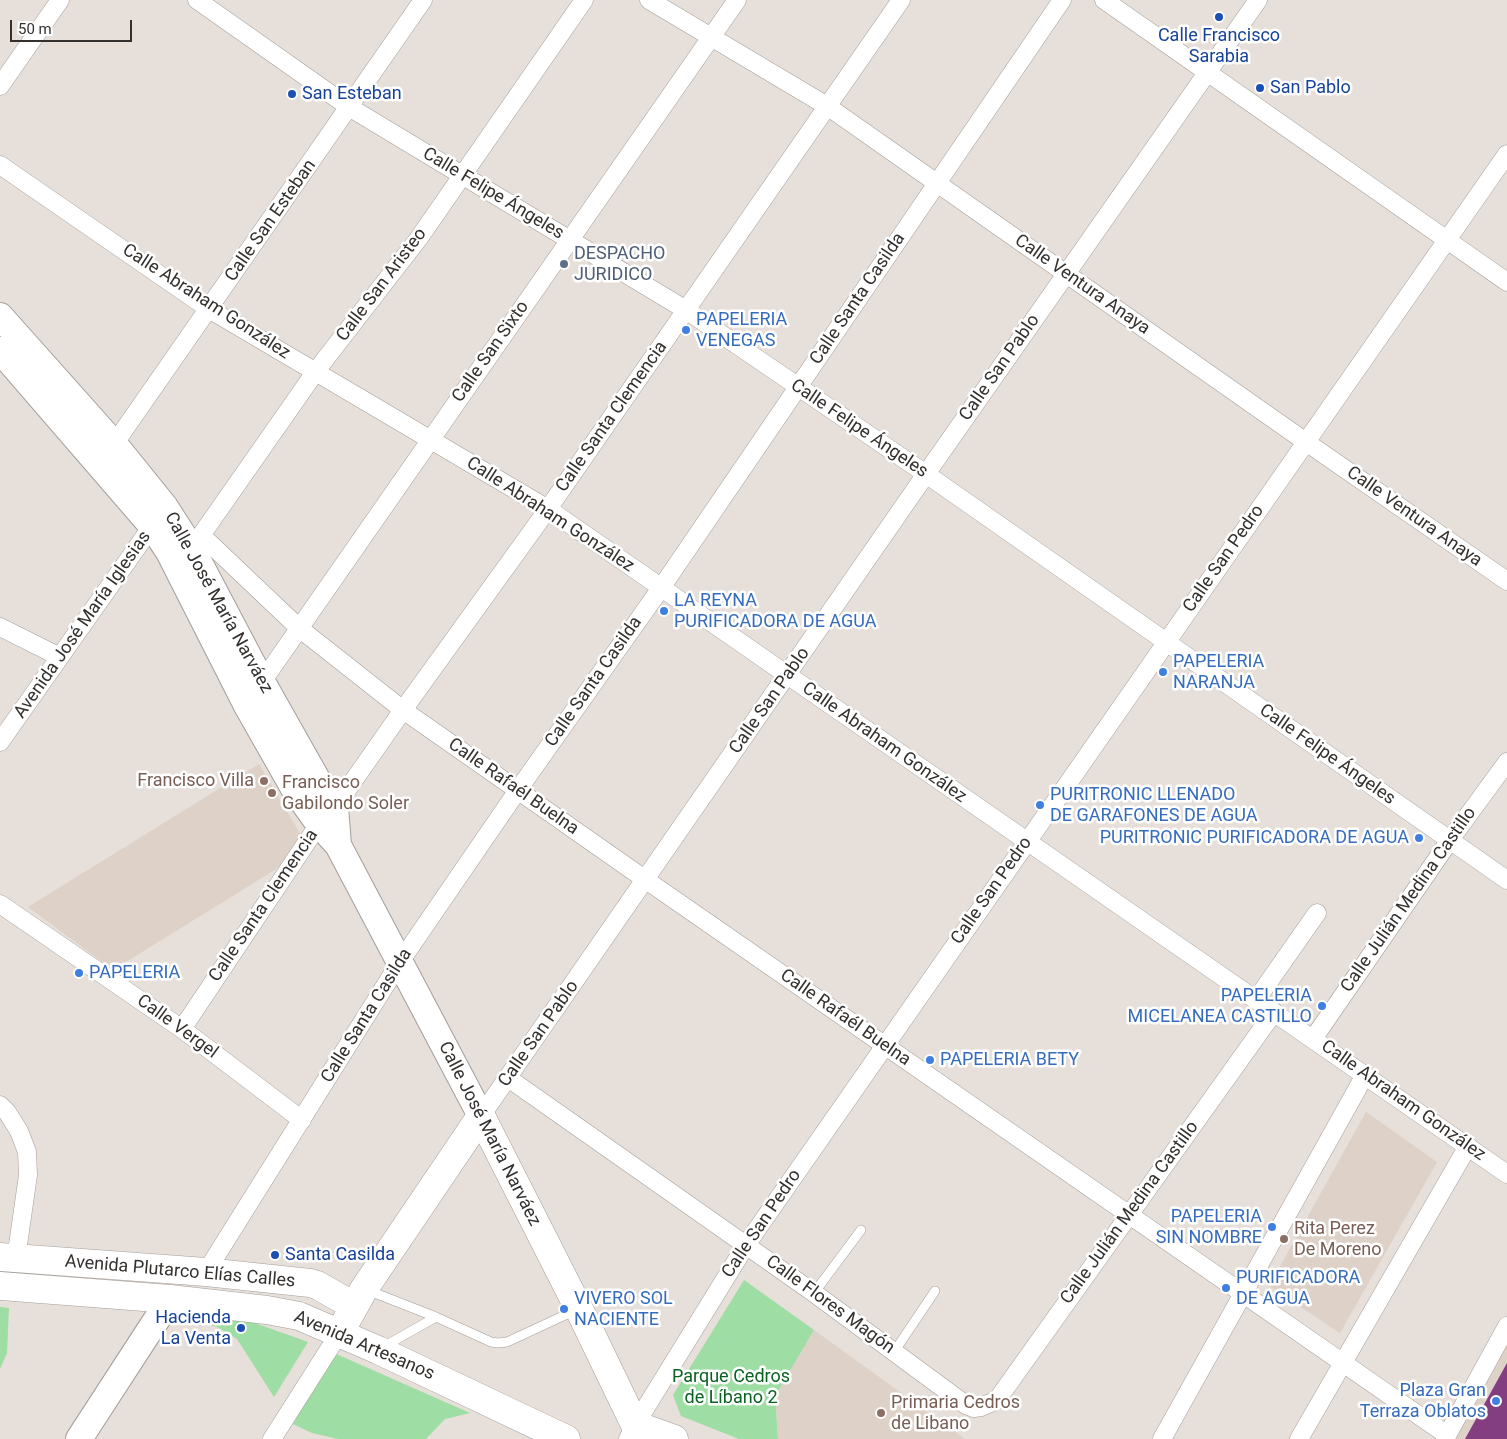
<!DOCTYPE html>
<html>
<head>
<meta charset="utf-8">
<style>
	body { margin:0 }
	#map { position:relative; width:1507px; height:1439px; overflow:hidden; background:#e6dfda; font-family:Roboto,sans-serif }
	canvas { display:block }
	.scale { position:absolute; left:10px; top:20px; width:122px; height:22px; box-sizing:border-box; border:2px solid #33302e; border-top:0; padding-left:6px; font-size:15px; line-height:18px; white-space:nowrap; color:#33302e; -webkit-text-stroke:4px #fff; paint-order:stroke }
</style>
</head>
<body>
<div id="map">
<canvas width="1507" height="1439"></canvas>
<div class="scale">50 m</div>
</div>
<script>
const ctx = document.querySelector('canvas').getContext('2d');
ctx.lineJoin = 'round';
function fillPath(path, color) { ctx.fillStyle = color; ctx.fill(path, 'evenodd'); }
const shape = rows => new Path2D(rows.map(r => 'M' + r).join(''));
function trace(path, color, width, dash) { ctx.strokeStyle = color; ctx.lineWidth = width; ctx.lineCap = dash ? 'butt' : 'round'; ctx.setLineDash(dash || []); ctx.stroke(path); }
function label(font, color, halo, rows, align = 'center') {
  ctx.font = font + ' Roboto,sans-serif'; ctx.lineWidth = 5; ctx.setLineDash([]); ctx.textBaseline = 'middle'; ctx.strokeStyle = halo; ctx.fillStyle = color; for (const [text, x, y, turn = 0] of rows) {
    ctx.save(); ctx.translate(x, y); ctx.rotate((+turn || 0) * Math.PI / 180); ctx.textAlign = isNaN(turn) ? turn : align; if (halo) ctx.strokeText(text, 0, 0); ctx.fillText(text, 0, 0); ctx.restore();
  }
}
fillPath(shape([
	[259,764,302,837,281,866,113,970,28,907],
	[1366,1112,1437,1162,1340,1333,1269,1286],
	[814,1330,965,1439,778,1439,775,1396],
	[1507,1333,1507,1439,1448,1439]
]), '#ded1c7');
fillPath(shape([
	[744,1280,814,1330,775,1396,778,1439,739,1439,681,1416,673,1395],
	[0,1307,9,1308,7,1353,0,1369],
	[189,1310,235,1316,308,1342,274,1397,237,1339,219,1328,188,1316],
	[334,1353,470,1413,445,1419,426,1439,338,1439,312,1433,293,1424]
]), '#9edda3');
fillPath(shape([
	[1507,1363,1507,1439,1465,1439]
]), '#823e81');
const lane = shape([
	[367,1290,436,1317,491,1342,498,1343,507,1342,576,1310],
	[814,1293,861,1230],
	[383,1347,436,1317],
	[894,1352,935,1291]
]);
const street = shape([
	[197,0,349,107,686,310,926,474,1507,880],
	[649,0,827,106,1306,442,1507,581],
	[1104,0,1507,282],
	[0,86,60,0],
	[0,165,209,309,548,509,1507,1174],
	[108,453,423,0],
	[201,535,299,628,403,710,646,880,1447,1435],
	[195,544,316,371,419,238,584,0],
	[0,627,60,657],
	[257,689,737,0],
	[0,742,157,519],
	[0,904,182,1029,302,1120],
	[1256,1000,1317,913],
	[182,1029,319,824,335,807,403,710,548,509,901,0],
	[1313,1039,1450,840,1507,762],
	[508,1078,814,1293,966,1405,974,1408,981,1407,997,1400,1274,1012],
	[0,1105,7,1112,19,1131,27,1152,28,1175,16,1259],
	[481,1116,926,474,1258,0],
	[206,1272,400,962,518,790,661,588,1062,0],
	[272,1439,340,1332],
	[628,1439,635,1425,746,1245,1507,154],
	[1162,1439,1365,1075],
	[1299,1439,1468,1146],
	[1445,1439,1507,1326]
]);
const secondary = shape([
	[0,316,115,445,165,507,192,549,262,682,319,783,335,807,338,845],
	[0,350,152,526,169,552,246,704,296,792,319,824,338,845,481,1116],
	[79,1439,170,1299]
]);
const primary = shape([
	[0,1257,206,1272,310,1283,317,1285,354,1306],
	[0,1286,170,1299,267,1310,299,1316,378,1350,566,1439],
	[340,1332,364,1289,481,1116,579,1309,635,1425,674,1439]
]);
trace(lane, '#a49e99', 10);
trace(street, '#a49e99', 19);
trace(secondary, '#a49e99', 28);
trace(primary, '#a49e99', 29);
trace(lane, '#fff', 9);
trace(street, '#fff', 18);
trace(secondary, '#fff', 26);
trace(primary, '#fff', 28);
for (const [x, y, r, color] of [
	[1219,17,5,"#1a4fb4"],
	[1260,88,5,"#1a4fb4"],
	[292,94,5,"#1a4fb4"],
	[564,264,5,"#5c6f8a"],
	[686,330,5,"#3f7fe0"],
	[664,611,5,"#3f7fe0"],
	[1163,672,5,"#3f7fe0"],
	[264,781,5,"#8d6e63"],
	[272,793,5,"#8d6e63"],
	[1040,805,5,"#3f7fe0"],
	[1419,838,5,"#3f7fe0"],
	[79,973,5,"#3f7fe0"],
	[1322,1006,5,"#3f7fe0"],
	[930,1060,5,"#3f7fe0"],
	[1272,1227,5,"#3f7fe0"],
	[1284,1239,5,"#8d6e63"],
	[275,1255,5,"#1a4fb4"],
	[1226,1288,5,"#3f7fe0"],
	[564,1309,5,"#3f7fe0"],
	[241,1328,5,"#1a4fb4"],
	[1496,1401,5,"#3f7fe0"],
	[881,1413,5,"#8d6e63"]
]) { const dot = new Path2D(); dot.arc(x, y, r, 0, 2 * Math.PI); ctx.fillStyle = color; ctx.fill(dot); trace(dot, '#fff', 2); }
label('18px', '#164399', '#fff', [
	["Calle Francisco",1219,36,"center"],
	["Sarabia",1219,57,"center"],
	["San Pablo",1270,88],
	["San Esteban",302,94],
	["Santa Casilda",285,1255],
	["Hacienda",231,1318,"right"],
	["La Venta",231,1339,"right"]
], 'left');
label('18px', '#33302e', '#fff', [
	["Calle Felipe Ángeles",493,194,31],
	["Calle San Esteban",271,221,-55],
	["Calle San Aristeo",382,285,-53],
	["Calle Ventura Anaya",1082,285,35],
	["Calle Santa Casilda",858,299,-56],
	["Calle Abraham González",206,302,33],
	["Calle San Sixto",491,352,-55],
	["Calle San Pablo",1000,368,-55],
	["Calle Santa Clemencia",612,417,-55],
	["Calle Felipe Ángeles",859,429,34],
	["Calle Abraham González",550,515,33],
	["Calle Ventura Anaya",1414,517,35],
	["Calle San Pedro",1224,559,-55],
	["Calle José María Narváez",218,603,61],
	["Avenida José María Iglesias",83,625,-55],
	["Calle Santa Casilda",594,682,-55],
	["Calle San Pablo",770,701,-55],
	["Calle Abraham González",884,743,35],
	["Calle Felipe Ángeles",1327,755,35],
	["Calle Rafaél Buelna",513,787,35],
	["Calle San Pedro",992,891,-55],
	["Calle Julián Medina Castillo",1409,900,-55],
	["Calle Santa Clemencia",264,906,-56],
	["Calle Santa Casilda",367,1016,-58],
	["Calle Rafaél Buelna",845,1018,35],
	["Calle Vergel",177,1027,36],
	["Calle San Pablo",539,1034,-55],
	["Calle Abraham González",1403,1101,35],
	["Calle José María Narváez",489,1134,63],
	["Calle Julián Medina Castillo",1130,1213,-54],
	["Calle San Pedro",762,1224,-56],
	["Avenida Plutarco Elías Calles",180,1272,5],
	["Calle Flores Magón",830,1305,36],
	["Avenida Artesanos",364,1346,23]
]);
label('18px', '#4e5e75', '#fff', [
	["DESPACHO",574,254],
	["JURIDICO",574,275]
], 'left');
label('18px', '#366cbe', '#fff', [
	["PAPELERIA",696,320],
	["VENEGAS",696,341],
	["LA REYNA",674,601],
	["PURIFICADORA DE AGUA",674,622],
	["PAPELERIA",1173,662],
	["NARANJA",1173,683],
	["PURITRONIC LLENADO",1050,795],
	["DE GARAFONES DE AGUA",1050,816],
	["PURITRONIC PURIFICADORA DE AGUA",1409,838,"right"],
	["PAPELERIA",89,973],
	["PAPELERIA",1312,996,"right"],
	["MICELANEA CASTILLO",1312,1017,"right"],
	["PAPELERIA BETY",940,1060],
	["PAPELERIA",1262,1217,"right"],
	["SIN NOMBRE",1262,1238,"right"],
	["PURIFICADORA",1236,1278],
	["DE AGUA",1236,1299],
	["VIVERO SOL",574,1299],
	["NACIENTE",574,1320],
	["Plaza Gran",1486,1391,"right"],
	["Terraza Oblatos",1486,1412,"right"]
], 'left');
label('18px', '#785e54', '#fff', [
	["Francisco Villa",254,781,"right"],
	["Francisco",282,783],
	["Gabilondo Soler",282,804],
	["Rita Perez",1294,1229],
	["De Moreno",1294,1250],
	["Primaria Cedros",891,1403],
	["de Libano",891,1424]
], 'left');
label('18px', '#0b6322', '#fff', [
	["Parque Cedros",731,1377],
	["de Líbano 2",731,1398]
]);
</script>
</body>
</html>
